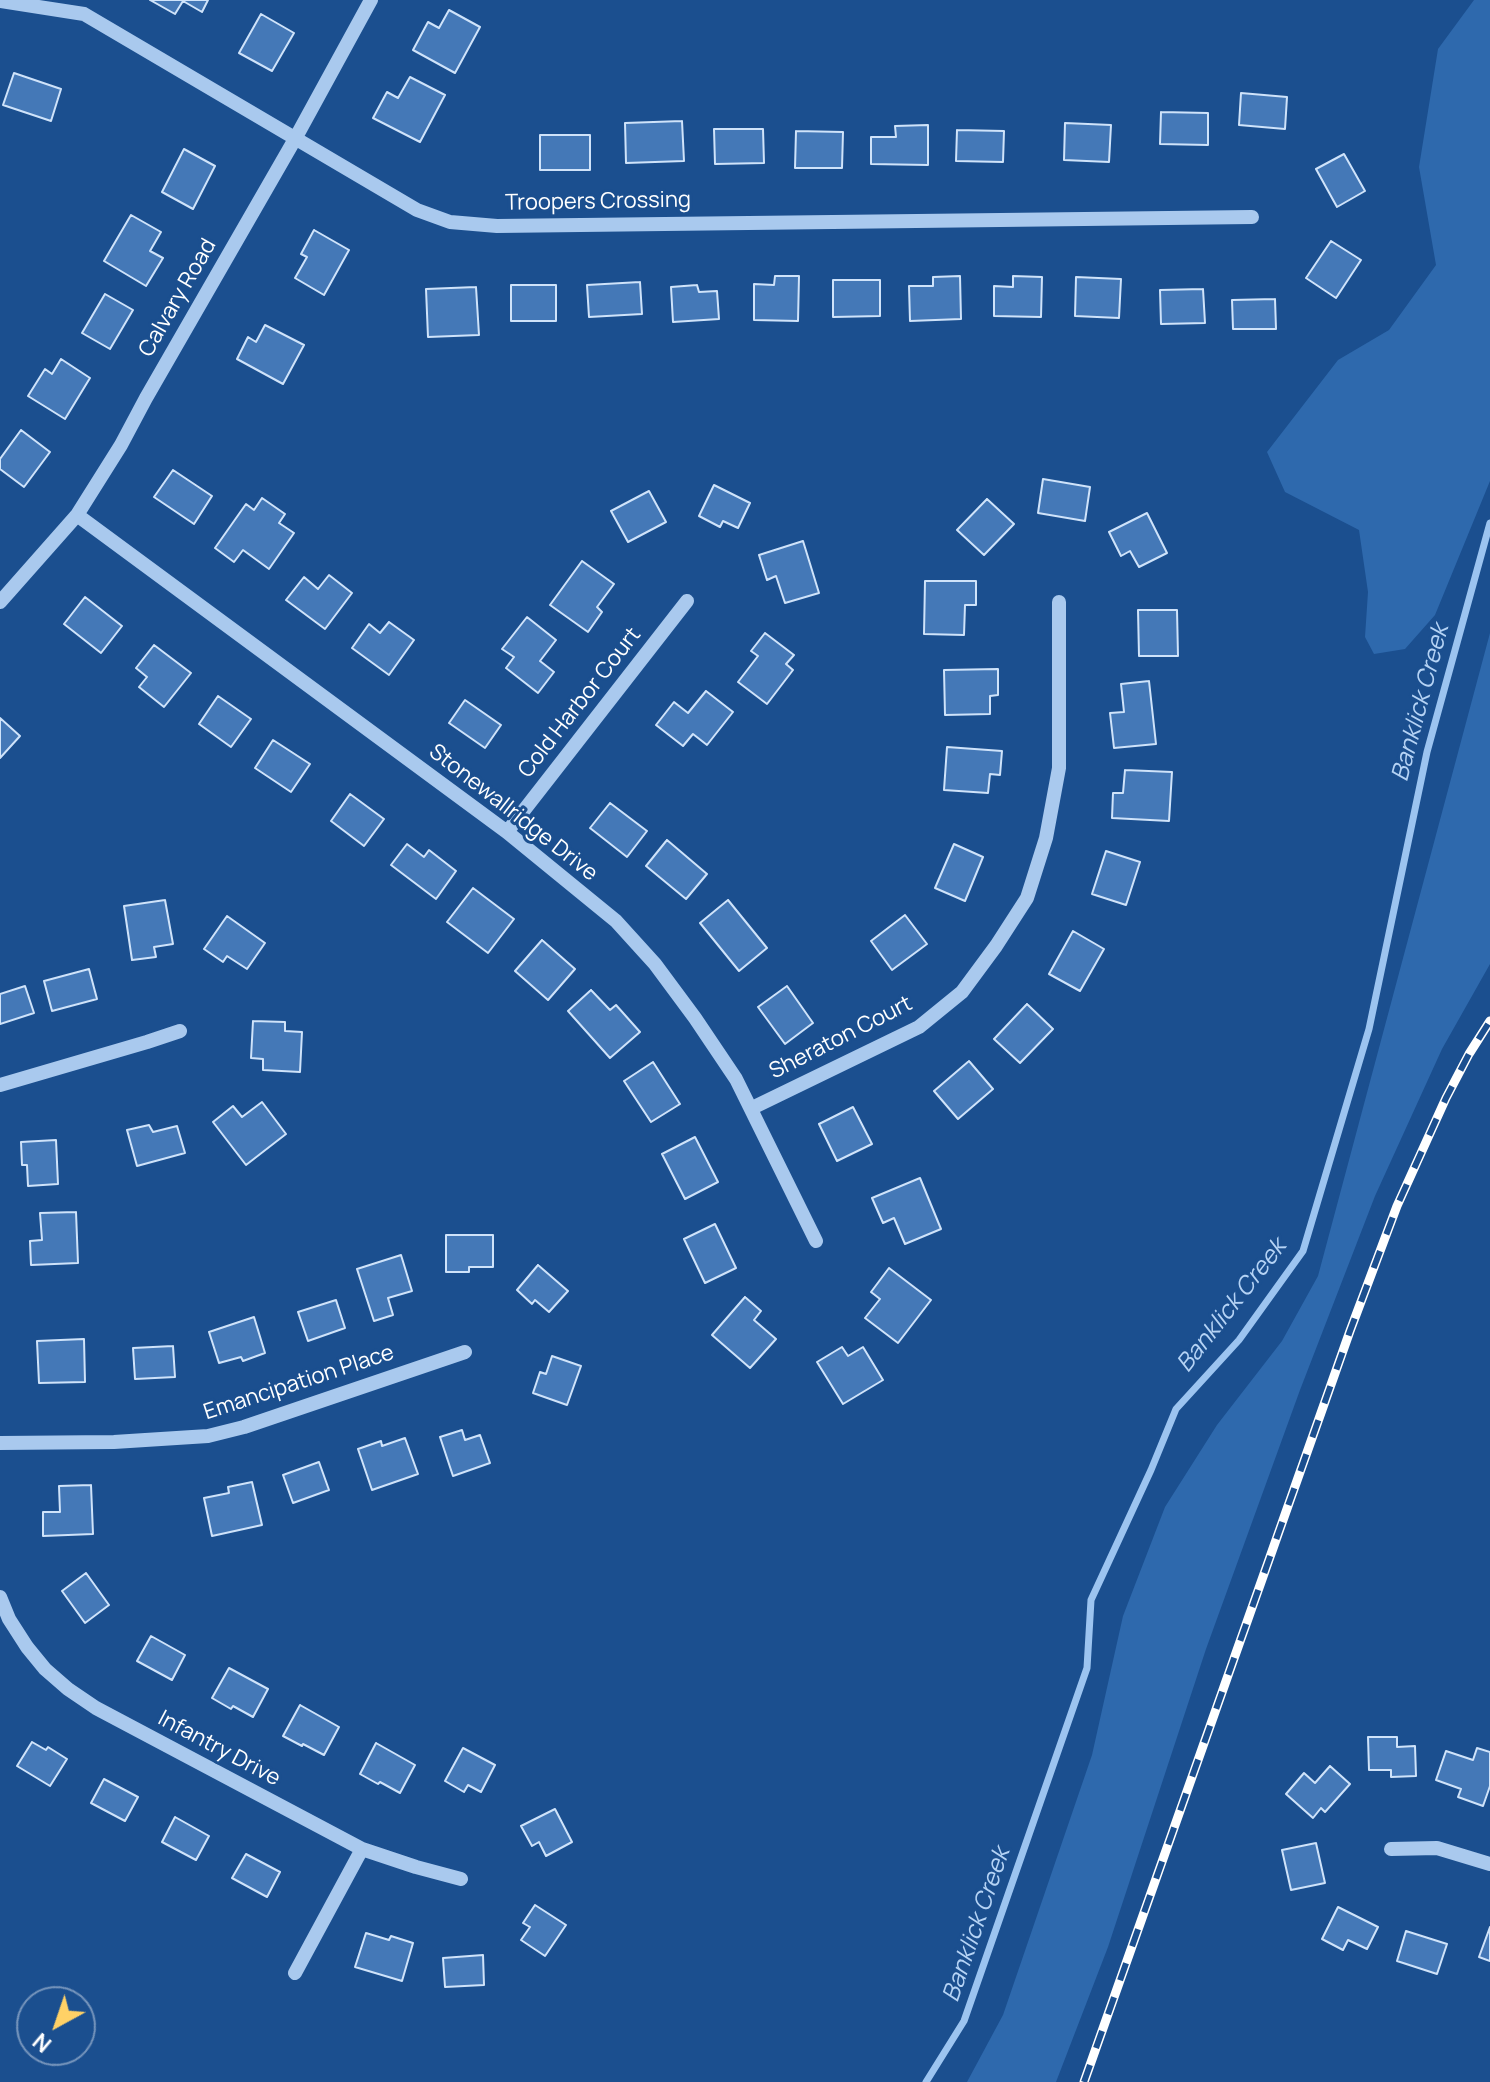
<!DOCTYPE html>
<html>
<head>
<meta charset="utf-8">
<style>
	body { margin:0 }
	#map { position:relative; width:1490px; height:2082px; overflow:hidden; background:#1b4f8f; font-family:Manrope,sans-serif }
	canvas { display:block }
	.north { position:absolute; left:16px; top:1986px; width:80px; height:80px; box-sizing:border-box; background:#1b4f8f; border:2px solid #7695bc; border-radius:50%; rotate:220deg; font-size:22px; font-weight:700; line-height:32px; text-align:center; color:#fff }
	.north::after { content:''; display:block; margin:auto; width:28px; height:36px; background:#ffd166; clip-path:polygon(50% 0,100% 100%,50% 72%,0 100%) }
</style>
</head>
<body>
<div id="map">
<canvas width="1490" height="2082"></canvas>
<div class="north">N</div>
</div>
<script>
const ctx = document.querySelector('canvas').getContext('2d');
ctx.lineJoin = 'round';
function fillPath(path, color) { ctx.fillStyle = color; ctx.fill(path, 'evenodd'); }
const shape = rows => new Path2D(rows.map(r => 'M' + r).join(''));
function trace(path, color, width, dash) { ctx.strokeStyle = color; ctx.lineWidth = width; ctx.lineCap = dash ? 'butt' : 'round'; ctx.setLineDash(dash || []); ctx.stroke(path); }
function label(font, color, halo, rows, align = 'center') {
  ctx.font = font + ' Manrope,sans-serif'; ctx.lineWidth = 6; ctx.setLineDash([]); ctx.textBaseline = 'middle'; ctx.strokeStyle = halo; ctx.fillStyle = color; for (const [text, x, y, turn = 0] of rows) {
    ctx.save(); ctx.translate(x, y); ctx.rotate((+turn || 0) * Math.PI / 180); ctx.textAlign = isNaN(turn) ? turn : align; if (halo) ctx.strokeText(text, 0, 0); ctx.fillText(text, 0, 0); ctx.restore();
  }
}
fillPath(shape([
	[1474,0,1490,0,1490,481,1435,615,1405,649,1374,654,1365,637,1368,592,1359,530,1285,492,1267,452,1338,360,1389,330,1436,265,1419,167,1438,49],
	[1490,633,1490,964,1442,1049,1375,1196,1300,1390,1206,1649,1108,1947,1056,2082,967,2082,1003,2015,1092,1755,1123,1616,1165,1507,1217,1425,1282,1341,1318,1276]
]), '#2e69ad');
trace(shape([
	[926,2082,964,2021,1087,1668,1091,1600,1151,1470,1176,1409,1239,1340,1303,1251,1369,1029,1427,752,1490,523]
]), '#9cc4f0', 7);
const building = shape([
	[150,0,208,0,202,12,183,1,175,14,150,0],
	[449,10,480,27,455,73,413,50,428,22,439,28,449,10],
	[261,14,294,33,272,71,239,53,261,14],
	[14,73,61,89,51,121,3,105,14,73],
	[410,77,445,95,420,142,373,118,387,92,398,98,410,77],
	[1241,93,1287,97,1285,129,1239,125,1241,93],
	[1161,112,1208,113,1208,145,1160,144,1161,112],
	[682,121,684,161,626,163,625,123,682,121],
	[1065,123,1111,125,1109,162,1064,160,1065,123],
	[928,125,928,165,871,164,871,137,896,137,895,126,928,125],
	[714,129,763,129,764,163,715,164,714,129],
	[957,130,1004,131,1003,162,956,161,957,130],
	[796,131,843,132,842,168,795,168,796,131],
	[540,135,590,135,590,170,540,170,540,135],
	[184,149,215,166,193,209,162,192,184,149],
	[1344,154,1365,191,1337,207,1316,169,1344,154],
	[131,215,161,232,150,251,163,258,146,286,104,261,131,215],
	[314,230,349,250,324,295,295,278,307,257,301,254,314,230],
	[1331,241,1361,260,1336,298,1306,278,1331,241],
	[775,276,799,276,798,321,754,320,754,284,774,285,775,276],
	[960,276,961,319,910,321,909,286,933,286,933,277,960,276],
	[1013,276,1042,277,1041,317,994,316,994,286,1013,287,1013,276],
	[1076,277,1121,279,1119,318,1075,316,1076,277],
	[833,280,880,280,880,316,833,317,833,280],
	[640,282,642,314,589,317,587,285,640,282],
	[511,285,556,285,556,321,511,321,511,285],
	[697,285,699,292,717,291,719,319,673,322,671,287,697,285],
	[476,287,479,335,428,337,426,289,476,287],
	[1203,289,1205,323,1161,324,1160,290,1203,289],
	[105,294,133,310,110,349,82,333,105,294],
	[1275,299,1276,329,1233,329,1232,300,1275,299],
	[265,325,304,345,283,384,237,359,248,337,256,342,265,325],
	[61,359,90,378,65,419,28,396,45,369,52,374,61,359],
	[21,430,50,452,24,487,0,469,0,459,21,430],
	[173,470,212,496,194,524,154,497,173,470],
	[1043,479,1090,487,1085,521,1038,513,1043,479],
	[714,485,750,503,738,528,723,521,720,527,699,516,714,485],
	[649,491,666,522,628,542,611,511,649,491],
	[262,498,285,514,279,523,294,533,269,569,243,550,234,562,215,548,246,504,254,510,262,498],
	[987,499,1014,524,984,555,957,530,987,499],
	[1147,513,1167,553,1139,567,1130,551,1121,556,1109,532,1147,513],
	[803,541,819,593,785,603,776,576,767,580,759,555,803,541],
	[582,561,614,584,597,607,602,612,588,632,550,605,582,561],
	[329,575,352,593,325,629,286,600,304,577,318,589,329,575],
	[925,581,976,581,976,605,965,605,964,635,924,634,925,581],
	[85,597,122,626,101,653,64,624,85,597],
	[1138,610,1177,610,1178,656,1139,656,1138,610],
	[527,617,556,640,540,661,554,672,538,693,506,668,514,657,502,649,527,617],
	[389,622,414,640,389,675,352,648,369,624,380,633,389,622],
	[765,633,794,655,786,664,793,670,767,704,738,682,758,656,751,651,765,633],
	[154,645,191,673,164,707,139,687,147,677,136,668,154,645],
	[998,669,998,695,990,696,990,714,945,715,944,670,998,669],
	[1149,681,1156,744,1114,748,1110,713,1124,712,1121,684,1149,681],
	[706,691,733,712,707,745,693,734,683,746,656,725,674,702,688,713,706,691],
	[218,696,251,719,231,747,199,724,218,696],
	[465,700,501,725,485,748,449,723,465,700],
	[0,718,20,736,0,758,0,718],
	[273,740,310,764,291,792,255,768,273,740],
	[947,747,1002,751,1000,775,990,774,988,793,944,790,947,747],
	[1125,770,1172,772,1169,821,1112,818,1113,793,1123,793,1125,770],
	[350,794,384,819,364,846,331,821,350,794],
	[610,803,647,831,627,857,590,828,610,803],
	[667,840,707,874,686,899,646,866,667,840],
	[407,844,424,857,429,850,456,871,436,899,391,865,407,844],
	[954,844,983,857,965,901,935,888,954,844],
	[1106,851,1140,862,1126,905,1092,894,1106,851],
	[473,888,514,919,488,953,447,922,473,888],
	[165,900,173,944,154,947,156,957,132,960,124,906,165,900],
	[728,900,767,948,739,971,700,923,728,900],
	[905,915,927,944,892,970,871,941,905,915],
	[227,916,265,943,247,969,227,956,223,962,204,949,227,916],
	[1073,931,1104,949,1080,991,1049,974,1073,931],
	[542,940,575,969,548,1000,515,971,542,940],
	[89,969,97,999,52,1011,44,981,89,969],
	[25,986,34,1013,0,1024,0,994,25,986],
	[787,986,813,1023,785,1044,758,1007,787,986],
	[591,990,610,1010,616,1005,640,1032,610,1058,568,1011,591,990],
	[1027,1004,1053,1029,1020,1063,994,1039,1027,1004],
	[253,1021,285,1022,285,1031,302,1032,300,1072,263,1070,263,1059,251,1058,253,1021],
	[969,1061,993,1089,958,1119,934,1091,969,1061],
	[653,1062,680,1104,651,1122,624,1081,653,1062],
	[262,1102,286,1134,246,1165,213,1122,233,1106,242,1117,262,1102],
	[853,1107,872,1144,837,1161,819,1124,853,1107],
	[149,1125,153,1132,177,1126,185,1153,137,1166,127,1130,149,1125],
	[695,1137,718,1182,685,1199,662,1154,695,1137],
	[56,1140,58,1184,28,1186,27,1165,22,1165,21,1142,56,1140],
	[920,1178,941,1229,905,1244,894,1218,883,1223,872,1198,920,1178],
	[76,1212,78,1263,31,1265,30,1241,42,1240,40,1213,76,1212],
	[715,1224,736,1268,705,1283,684,1239,715,1224],
	[446,1235,493,1235,493,1267,469,1267,469,1272,446,1272,446,1235],
	[401,1255,412,1291,388,1298,393,1315,374,1321,357,1269,401,1255],
	[538,1265,568,1291,549,1312,535,1300,532,1304,517,1290,538,1265],
	[889,1268,931,1300,898,1343,865,1318,880,1299,871,1292,889,1268],
	[745,1297,761,1311,754,1320,776,1339,750,1368,712,1335,745,1297],
	[336,1300,345,1328,308,1341,298,1312,336,1300],
	[254,1317,265,1353,243,1361,241,1357,219,1363,209,1332,254,1317],
	[84,1339,85,1382,39,1383,37,1341,84,1339],
	[173,1346,175,1377,135,1379,133,1348,173,1346],
	[842,1347,848,1356,863,1347,883,1380,843,1404,817,1362,842,1347],
	[552,1356,581,1366,567,1405,533,1393,540,1372,546,1374,552,1356],
	[462,1430,465,1440,480,1435,490,1463,453,1476,440,1437,462,1430],
	[405,1438,418,1474,372,1490,358,1449,381,1441,382,1446,405,1438],
	[319,1462,329,1490,293,1503,283,1475,319,1462],
	[252,1482,262,1525,212,1536,204,1498,229,1493,228,1487,252,1482],
	[91,1485,93,1534,43,1536,43,1512,60,1512,59,1486,91,1485],
	[86,1573,109,1605,85,1623,62,1591,86,1573],
	[151,1636,185,1655,172,1680,137,1661,151,1636],
	[229,1668,268,1689,253,1717,233,1706,231,1709,212,1698,229,1668],
	[300,1705,339,1727,324,1755,303,1744,302,1746,283,1736,300,1705],
	[1368,1737,1397,1737,1397,1747,1415,1746,1416,1776,1391,1777,1391,1770,1369,1770,1368,1737],
	[32,1742,46,1750,48,1747,67,1759,50,1786,17,1766,32,1742],
	[376,1743,415,1765,400,1793,380,1782,378,1784,360,1774,376,1743],
	[463,1748,495,1765,481,1792,468,1785,464,1792,445,1781,463,1748],
	[1477,1748,1490,1752,1490,1786,1483,1806,1458,1797,1461,1789,1436,1780,1446,1751,1473,1760,1477,1748],
	[1330,1766,1350,1784,1325,1812,1321,1808,1313,1818,1286,1794,1304,1773,1315,1783,1330,1766],
	[104,1779,138,1797,125,1821,91,1803,104,1779],
	[555,1809,572,1842,546,1856,539,1842,532,1846,521,1826,555,1809],
	[175,1817,209,1836,196,1860,162,1842,175,1817],
	[1316,1843,1325,1883,1291,1890,1282,1850,1316,1843],
	[246,1854,280,1872,267,1897,232,1878,246,1854],
	[535,1905,566,1925,545,1956,521,1940,530,1927,523,1923,535,1905],
	[1338,1907,1378,1927,1367,1949,1348,1940,1343,1950,1322,1939,1338,1907],
	[1490,1927,1490,1961,1479,1957,1490,1927],
	[1406,1931,1447,1944,1437,1974,1397,1961,1406,1931],
	[366,1933,389,1940,391,1936,413,1943,402,1981,355,1967,366,1933],
	[483,1955,484,1985,445,1987,443,1958,483,1955]
]);
fillPath(building, '#4478b7');
trace(building, '#cfe3fa', 2);
trace(shape([
	[0,1,84,14,417,210,450,222,497,226,1252,217],
	[77,515,507,832,616,921,655,964,695,1018,736,1079,816,1241],
	[0,602,77,515,121,445,146,398,295,139,371,0],
	[507,832,687,601],
	[0,1085,147,1042,180,1031],
	[752,1108,919,1027,962,992,996,946,1027,898,1046,838,1059,768,1059,602],
	[0,1443,114,1442,208,1436,244,1427,465,1352],
	[0,1597,9,1619,27,1647,45,1669,68,1689,96,1708,362,1849,416,1867,461,1879],
	[1391,1849,1437,1848,1490,1864],
	[295,1973,362,1849]
]), '#a9c9ee', 14);
const rail = shape([
	[1084,2082,1350,1331,1397,1206,1446,1098,1469,1054,1490,1021]
]);
trace(rail, '#fff', 9);
trace(rail, '#1b4f8f', 6, [18]);
label('22px', '#fff', '#1b4f8f', [
	["Troopers Crossing",598,202,-1],
	["Calvary Road",178,298,-60],
	["Cold Harbor Court",580,703,-52],
	["Stonewallridge Drive",513,813,38],
	["Sheraton Court",841,1038,-27],
	["Emancipation Place",299,1383,-18],
	["Infantry Drive",219,1749,28]
]);
label('italic 24px', '#b5d3f5', '#1b4f8f', [
	["Banklick Creek",1421,703,-75],
	["Banklick Creek",1232,1306,-52],
	["Banklick Creek",977,1925,-71]
]);
</script>
</body>
</html>
